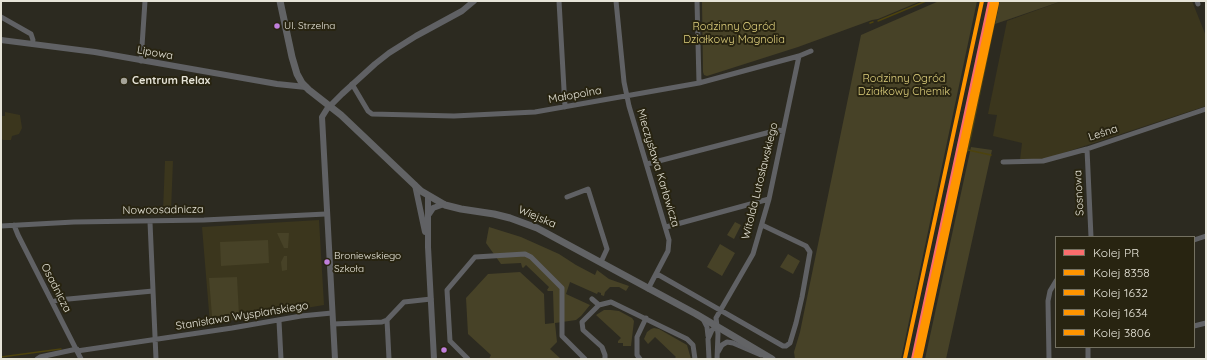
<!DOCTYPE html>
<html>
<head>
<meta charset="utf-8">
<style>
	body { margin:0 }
	#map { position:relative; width:1207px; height:360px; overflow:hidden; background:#2c2a20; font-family:Quicksand,sans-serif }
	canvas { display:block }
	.frame { position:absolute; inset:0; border:2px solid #e6e4d8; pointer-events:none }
	.legend { position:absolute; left:1055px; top:236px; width:140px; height:112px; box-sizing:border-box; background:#282411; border:1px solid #747161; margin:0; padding:5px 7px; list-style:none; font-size:12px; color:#e6e4d8 }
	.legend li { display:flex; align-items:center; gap:8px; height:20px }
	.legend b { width:20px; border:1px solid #747161 }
</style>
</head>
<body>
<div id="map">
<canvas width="1207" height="360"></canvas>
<div class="frame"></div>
<ul class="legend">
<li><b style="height:5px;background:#fb6d6d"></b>Kolej PR</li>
<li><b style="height:5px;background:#ff9500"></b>Kolej 8358</li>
<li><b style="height:5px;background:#ff9500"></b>Kolej 1632</li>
<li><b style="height:5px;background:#ff9500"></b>Kolej 1634</li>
<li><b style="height:5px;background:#ff9500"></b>Kolej 3806</li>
</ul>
</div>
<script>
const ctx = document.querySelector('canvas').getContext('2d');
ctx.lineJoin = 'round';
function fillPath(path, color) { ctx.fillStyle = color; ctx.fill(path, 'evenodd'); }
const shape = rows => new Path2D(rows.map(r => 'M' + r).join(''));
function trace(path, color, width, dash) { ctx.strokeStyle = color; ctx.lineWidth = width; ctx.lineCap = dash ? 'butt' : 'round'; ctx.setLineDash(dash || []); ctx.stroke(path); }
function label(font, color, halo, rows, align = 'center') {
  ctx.font = font + ' Quicksand,sans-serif'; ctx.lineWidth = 4; ctx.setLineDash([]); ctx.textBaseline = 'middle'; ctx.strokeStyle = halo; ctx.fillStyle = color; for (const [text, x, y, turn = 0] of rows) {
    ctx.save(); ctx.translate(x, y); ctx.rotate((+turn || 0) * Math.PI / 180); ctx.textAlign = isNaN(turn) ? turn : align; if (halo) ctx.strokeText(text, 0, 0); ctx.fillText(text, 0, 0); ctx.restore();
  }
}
fillPath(shape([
	[1062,1,1192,1,1206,36,1206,106,1045,159,1020,160,1022,143,993,136,997,115,988,114,1007,21],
	[5,112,20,115,22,128,19,134,12,136,11,140,3,140,1,138,1,116,5,116],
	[165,161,173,161,171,211,163,211],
	[319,220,324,305,210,324,202,227]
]), '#3b361d');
fillPath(shape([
	[702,1,921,1,878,19,872,20,798,47,707,76,704,75,703,72],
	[939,1,977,1,901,359,795,359,794,352,800,332,861,35],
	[1000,1,1062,1,995,24],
	[971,147,992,150,946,359,925,359],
	[735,222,741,225,734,239,727,235],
	[489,227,521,237,559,254,576,265,595,275,597,270,609,279,629,286,626,291,619,287,610,287,605,292,604,296,601,295,601,293,598,292,597,294,570,282,566,294,590,305,581,316,576,320,555,323,557,342,550,349,561,359,489,359,491,355,468,334,466,298,488,274,520,272,544,294,545,324,554,323,553,291,548,291,547,290,549,287,526,265,523,268,522,267,521,263,501,264,486,243],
	[277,233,289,233,288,248,284,248],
	[268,240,269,263,221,266,220,242],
	[720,244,735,253,722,276,707,267],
	[788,254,800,261,793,274,780,267],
	[284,256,287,256,287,270,282,271,281,262],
	[237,277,239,315,212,316,209,278],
	[604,310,611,310,619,311,632,318,634,321,631,346,623,346,623,343,618,343,618,341,621,338,596,315],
	[654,328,659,329,687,345,691,359,674,359,676,357,655,337,648,344,644,339,647,332,651,329]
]), '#474227');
trace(shape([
	[878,21,926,1],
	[870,23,873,22],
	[968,150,991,155],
	[1,357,61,349],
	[918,359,962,158,968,150,999,1]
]), '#4d430e', 1.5);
trace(shape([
	[559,1,565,107],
	[616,1,624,82,629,106,669,240,668,251,648,289],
	[697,1,699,83],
	[1197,1,1198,4],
	[1,17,31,34,33,40,32,44],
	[141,61,145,1],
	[352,84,368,111,372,114,454,116,535,112,699,83,799,56,811,51],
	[1087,149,1091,237],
	[1003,162,1043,161,1087,149,1206,109],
	[647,164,778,130,783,131],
	[567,197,588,189,607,249,601,262],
	[150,222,156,359],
	[14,225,18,235,81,359],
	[1,226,74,222,204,220,326,214],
	[666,227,769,199],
	[1194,240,1206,236],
	[657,274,783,346,786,346,790,343,796,323,802,297,810,252,806,246,762,225],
	[592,299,599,305],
	[52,302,58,300,153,291],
	[703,319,707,327,708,336],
	[387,320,389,359],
	[279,321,281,359],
	[333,324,382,322,387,320,404,302,431,299],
	[1194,326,1206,323],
	[1088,347,1088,359],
	[77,351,232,328,301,316,332,313],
	[718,352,722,345,727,342,733,343,761,355],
	[37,359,40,357,77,349],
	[468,359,450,341,447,290,475,257,525,254,531,257,562,288,562,336,585,359],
	[605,359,605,355,602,347,583,330,582,322,599,305,611,302,687,339,693,345,695,359],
	[640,359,637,355,637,337,646,318],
	[709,359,708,339,712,330,716,327],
	[717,359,718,334,716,318,753,254,769,199,799,56],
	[1049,359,1048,301,1050,291,1056,281]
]), '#606164', 5);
trace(shape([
	[1,40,95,52,277,84,306,87],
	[415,185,425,232],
	[428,196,428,247,434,359],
	[429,214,433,208,444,204],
	[335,359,322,117,327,109,342,94,375,64,389,53,416,36,462,11,474,1]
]), '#606164', 6);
trace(shape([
	[280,1,292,57,297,74,302,83,309,90,341,115,421,191,445,205,461,209,494,214,510,218,537,228,696,314,772,359]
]), '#626365', 7);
trace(shape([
	[913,359,990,1]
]), '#fb6d6d', 4);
trace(shape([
	[918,359,995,2]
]), '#ff9500', 4);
trace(shape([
	[915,359,992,2]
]), '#ff9500', 4);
trace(shape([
	[905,358,982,1]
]), '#ff9500', 4);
trace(shape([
	[920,359,997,3]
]), '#ff9500', 4);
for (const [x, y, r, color] of [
	[277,26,3.5,"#c07fdc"],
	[124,81,4,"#a5a398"],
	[327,262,3.5,"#c07fdc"],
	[444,350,3.5,"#c07fdc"]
]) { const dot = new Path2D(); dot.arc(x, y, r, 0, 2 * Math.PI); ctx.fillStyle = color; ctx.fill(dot); trace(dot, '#282411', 1.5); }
label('10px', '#e6e4d8', '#282411', [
	["Ul. Strzelna",284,26],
	["Broniewskiego",334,256],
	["Szkoła",334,269]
], 'left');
label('11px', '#decf7d', '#282411', [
	["Rodzinny Ogród",734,27],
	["Działkowy Magnolia",734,40],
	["Rodzinny Ogród",904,79],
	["Działkowy Chemik",904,92]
]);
label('11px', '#e6e4d8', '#282411', [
	["Lipowa",155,53,10],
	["Małopolna",575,95,-10],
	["Leśna",1103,133,-18],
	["Mieczysława Karłowicza",658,168,73],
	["Witolda Lutosławskiego",760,181,-76],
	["Sosnowa",1079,193,-93],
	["Nowoosadnicza",163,210,-1],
	["Wiejska",537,217,23],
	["Osadnicza",56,288,63],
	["Stanisława Wyspiańskiego",242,316,-9]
]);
label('bold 11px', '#e6e4d8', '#282411', [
	["Centrum Relax",132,81]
], 'left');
</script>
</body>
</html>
